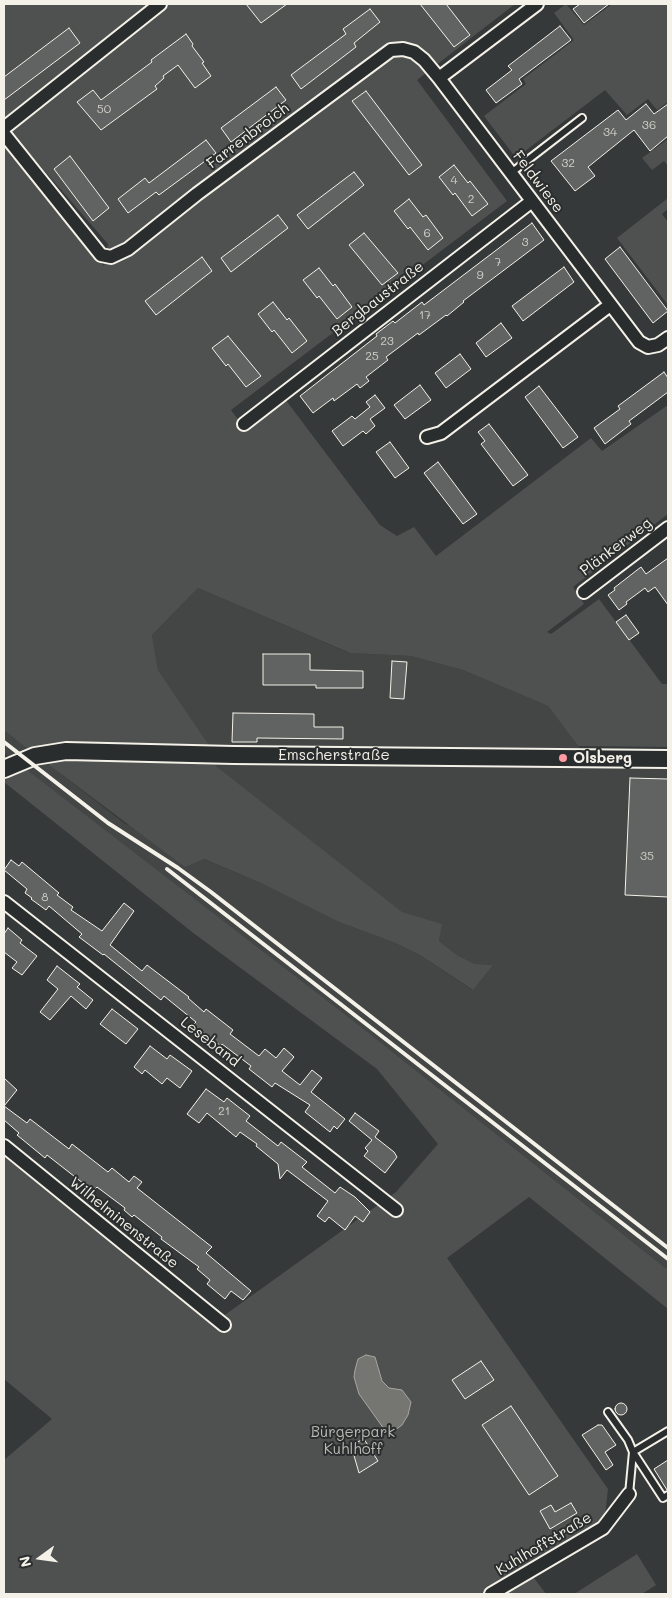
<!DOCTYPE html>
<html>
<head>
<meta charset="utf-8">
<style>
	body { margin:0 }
	#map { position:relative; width:672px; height:1598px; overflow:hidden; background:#363939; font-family:Mali,sans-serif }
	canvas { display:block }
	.frame { position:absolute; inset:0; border:5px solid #f4f1e8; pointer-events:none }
	.north { position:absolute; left:15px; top:1533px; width:50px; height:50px; -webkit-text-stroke:4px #2a2d2e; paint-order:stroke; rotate:256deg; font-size:14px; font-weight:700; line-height:20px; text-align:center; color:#f4f1e8 }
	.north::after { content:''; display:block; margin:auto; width:18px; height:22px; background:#f4f1e8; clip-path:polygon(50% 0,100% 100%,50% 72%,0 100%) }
</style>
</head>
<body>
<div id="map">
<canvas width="672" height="1598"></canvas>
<div class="frame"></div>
<div class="north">N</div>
</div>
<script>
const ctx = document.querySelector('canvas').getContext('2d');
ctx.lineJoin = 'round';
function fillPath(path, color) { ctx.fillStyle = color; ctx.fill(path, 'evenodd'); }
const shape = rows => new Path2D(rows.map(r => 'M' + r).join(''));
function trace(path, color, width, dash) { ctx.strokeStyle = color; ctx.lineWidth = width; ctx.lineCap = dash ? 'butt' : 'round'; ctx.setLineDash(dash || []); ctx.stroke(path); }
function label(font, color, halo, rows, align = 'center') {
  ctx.font = font + ' Mali,sans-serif'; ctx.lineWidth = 4; ctx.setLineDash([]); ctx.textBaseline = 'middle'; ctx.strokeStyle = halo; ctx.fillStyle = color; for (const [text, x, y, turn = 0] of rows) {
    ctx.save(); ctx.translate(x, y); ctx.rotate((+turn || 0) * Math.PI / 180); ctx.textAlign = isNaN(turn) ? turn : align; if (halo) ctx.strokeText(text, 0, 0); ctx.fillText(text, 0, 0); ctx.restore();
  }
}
fillPath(shape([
	[198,588,349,653,411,656,463,670,548,706,578,746,594,764,668,768,668,1270,347,1016,4,753,4,730,124,823,203,859,261,883,339,922,393,942,420,955,472,990,493,965,475,964,457,955,439,941,441,924,402,913,216,766,211,748,158,670,152,635]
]), '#434645');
fillPath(shape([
	[4,4,515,4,417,80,507,201,231,410,246,430,285,399,380,525,397,536,414,527,436,556,591,438,602,451,668,405,668,514,573,587,584,604,547,632,551,634,599,599,662,684,668,684,668,747,578,746,548,706,463,670,411,656,350,653,198,588,152,635,158,670,211,748,34,754,4,730,4,139,104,266,108,244,4,124],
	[566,4,584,25,612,4,668,4,668,102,657,110,648,99,627,115,605,90,516,158,484,116,526,84,523,79,574,40,554,13],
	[668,139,668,166,664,161,652,170,642,158],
	[668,198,668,209,662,214,668,222,668,305,617,238],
	[48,757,214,759,216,766,402,912,442,924,439,941,457,955,475,964,493,965,473,990,420,955,393,942,339,922,261,883,204,859,185,867,49,765],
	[27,770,347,1016,668,1270,668,1309,529,1197,447,1258,608,1489,604,1524,486,1594,4,1594,4,1460,52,1419,4,1379,4,1148,215,1322,396,1192,438,1144,377,1069,192,932,4,782,4,780],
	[637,1554,656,1585,642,1594,574,1594],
	[531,1574,546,1594,496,1594]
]), '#4e514f');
const water = shape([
	[366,1355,375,1357,382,1381,389,1388,402,1390,411,1402,408,1415,402,1425,394,1431,384,1429,359,1394,354,1377,355,1370,358,1359,366,1355]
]);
fillPath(water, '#757572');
trace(water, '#a8a7a1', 1);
const building = shape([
	[246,4,287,4,261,23,246,4],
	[420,4,446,4,470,35,454,47,420,4],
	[580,4,609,4,584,23,573,9,580,4],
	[370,9,380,22,354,43,356,47,301,89,291,75,346,34,343,29,370,9],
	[560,26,571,40,519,79,522,84,496,103,486,90,512,70,508,66,560,26],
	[69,28,80,43,4,100,4,77,69,28],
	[186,34,193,44,192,46,204,62,202,63,211,76,195,88,178,65,163,76,164,78,155,86,157,89,101,130,77,102,93,90,101,100,152,62,151,60,186,34],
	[276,87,286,100,231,142,221,128,276,87],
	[366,91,422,165,409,175,352,101,366,91],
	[646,104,654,114,668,104,668,136,650,151,634,130,588,167,595,176,575,191,551,161,618,110,626,120,646,104],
	[206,140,216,153,159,195,156,192,128,213,118,199,145,178,149,183,206,140],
	[70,156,109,208,93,221,54,169,70,156],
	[454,165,468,183,470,181,488,204,472,216,455,193,453,195,439,177,454,165],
	[354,172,364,185,308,229,297,215,354,172],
	[409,199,423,217,426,215,443,238,428,250,410,227,408,229,394,211,409,199],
	[278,215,288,228,231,272,221,258,278,215],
	[532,223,544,240,463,301,464,302,447,316,446,315,419,335,418,333,386,357,388,360,366,377,369,381,360,388,357,384,334,401,333,398,313,413,300,396,377,336,376,334,393,321,395,323,422,302,424,305,532,223],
	[364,233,398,273,382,285,349,245,364,233],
	[620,247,668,311,653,323,605,259,620,247],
	[202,257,212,271,156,315,145,301,202,257],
	[564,267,574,282,523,321,512,306,564,267],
	[319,268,333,286,335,284,352,307,337,319,319,296,317,298,303,280,319,268],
	[273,302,287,320,289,318,307,341,292,353,274,330,272,332,258,314,273,302],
	[501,323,512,338,486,357,476,343,501,323],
	[228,336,261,376,246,387,228,364,226,366,212,348,228,336],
	[460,354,471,369,446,388,435,373,460,354],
	[664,372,668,378,668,392,629,421,631,424,605,444,594,428,620,409,618,406,664,372],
	[420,385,431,400,405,419,394,405,420,385],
	[539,386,578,437,563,448,525,397,539,386],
	[375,395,385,408,370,419,375,426,366,434,363,431,343,446,332,431,352,416,355,419,370,407,366,402,375,395],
	[489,424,528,475,513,486,481,444,485,441,478,432,489,424],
	[390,442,409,468,395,478,376,452,390,442],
	[438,462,477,514,463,524,424,473,438,462],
	[668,558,668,605,655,587,648,592,645,588,626,602,627,604,619,610,608,595,615,590,614,588,641,567,646,574,668,558],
	[626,615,639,633,629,640,616,622,626,615],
	[263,654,310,654,310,670,363,671,363,688,316,688,316,685,263,685,263,654],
	[392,661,407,662,404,699,390,698,392,661],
	[233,713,314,714,314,727,343,727,343,739,257,738,257,742,232,742,233,713],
	[630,778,668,779,668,897,625,895,630,778],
	[11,860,19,866,22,862,59,893,57,895,73,907,71,910,102,931,124,903,134,911,110,945,142,971,147,965,189,997,188,998,204,1012,206,1009,233,1030,230,1034,259,1056,265,1049,276,1058,284,1048,294,1057,282,1071,300,1085,312,1070,322,1078,311,1092,345,1119,337,1129,334,1126,330,1132,305,1112,310,1105,275,1083,272,1087,249,1069,251,1066,222,1044,221,1046,193,1025,196,1022,164,996,161,1000,104,954,103,955,79,937,82,934,49,906,46,910,31,899,32,898,25,893,27,889,4,870,11,860],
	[8,928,22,940,20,943,37,956,22,975,12,968,17,962,4,952,4,934,8,928],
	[57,966,80,984,77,987,93,1000,86,1009,71,996,50,1020,40,1012,58,989,47,980,57,966],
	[112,1009,138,1029,126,1044,100,1024,112,1009],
	[150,1046,167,1059,170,1055,192,1071,180,1088,167,1078,162,1084,145,1070,142,1074,134,1067,150,1046],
	[4,1078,17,1090,4,1106,27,1123,30,1119,69,1149,72,1144,108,1172,112,1168,129,1182,134,1176,142,1182,137,1188,212,1247,206,1253,251,1291,243,1300,231,1291,225,1299,207,1284,210,1280,197,1269,199,1267,161,1239,162,1237,134,1215,132,1217,124,1210,125,1208,97,1187,93,1191,47,1155,45,1158,17,1135,19,1133,4,1120,4,1078],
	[206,1089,224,1102,227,1098,250,1116,246,1121,278,1146,281,1142,307,1162,302,1167,335,1193,340,1187,355,1197,370,1212,363,1222,355,1216,345,1230,329,1217,325,1222,317,1216,328,1201,287,1170,280,1179,278,1164,256,1146,257,1144,240,1132,236,1137,207,1113,199,1123,187,1114,206,1089],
	[355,1113,379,1131,375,1137,394,1152,397,1157,385,1173,364,1156,368,1151,365,1148,372,1140,349,1121,355,1113],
	[481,1361,494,1380,465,1399,452,1380,481,1361],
	'615 1409a6 6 0 1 1 12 0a6 6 0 1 1-12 0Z',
	[511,1406,558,1476,529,1495,482,1425,511,1406],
	[598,1425,602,1425,616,1445,605,1452,613,1465,606,1470,582,1435,598,1425],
	[364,1439,378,1461,359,1473,351,1445,364,1439],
	[668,1460,668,1490,667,1490,654,1469,668,1460],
	[571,1503,577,1513,550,1529,540,1511,551,1505,555,1512,571,1503]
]);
fillPath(building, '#616362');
trace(building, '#f4f1e8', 1);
const service = shape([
	[511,173,582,118],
	[608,1412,628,1440,633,1452,668,1431],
	[629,1494,633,1452,663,1498,668,1495]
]);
const minor = shape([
	[439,78,639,342,648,347,658,345,668,338],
	[4,128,160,4],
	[4,134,101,255,111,257,128,249,197,194,391,50,403,49,414,52,424,60,439,78,537,4],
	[244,424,532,201],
	[427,437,441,433,610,305],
	[584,592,668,528],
	[4,902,396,1210],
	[4,1146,224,1325],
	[491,1594,603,1528,629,1494]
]);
const tertiary = shape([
	[4,769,35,756,66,751,234,755,668,759]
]);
trace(service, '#f4f1e8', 10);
trace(minor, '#f4f1e8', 16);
trace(tertiary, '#f4f1e8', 20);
trace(service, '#2a2d2e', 6);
trace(minor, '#2a2d2e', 12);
trace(tertiary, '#2a2d2e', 16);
trace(shape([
	[4,742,108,823,178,868,211,892,668,1248],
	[167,869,668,1259]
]), '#f4f1e8', 4);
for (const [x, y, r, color] of [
	[563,758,5,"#ff9aa2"]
]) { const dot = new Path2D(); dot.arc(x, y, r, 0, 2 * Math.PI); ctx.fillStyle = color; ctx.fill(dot); trace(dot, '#2a2d2e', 2); }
label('12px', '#cfcec6', null, [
	["50",104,109],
	["36",649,125],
	["34",610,132],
	["32",568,163],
	["4",454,180],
	["2",471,199],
	["6",427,233],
	["3",525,242],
	["7",498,262],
	["9",480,275],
	["17",425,315],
	["23",387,341],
	["25",372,356],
	["35",647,856],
	["8",45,897],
	["21",224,1111]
]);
label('15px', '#f4f1e8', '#2a2d2e', [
	["Farrenbroich",248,136,-37],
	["Feldwiese",538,182,53],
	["Bergbaustraße",378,299,-38],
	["Plänkerweg",616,547,-37],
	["Emscherstraße",334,755],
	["Leseband",210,1042,38],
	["Wilhelminenstraße",124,1223,39],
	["Kuhlhoffstraße",544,1544,-31]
]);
label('bold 15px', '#f4f1e8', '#2a2d2e', [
	["Olsberg",573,758]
], 'left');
label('15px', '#bab9b2', '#2a2d2e', [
	["Bürgerpark",353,1432],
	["Kuhlhoff",353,1449]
]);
</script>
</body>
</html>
